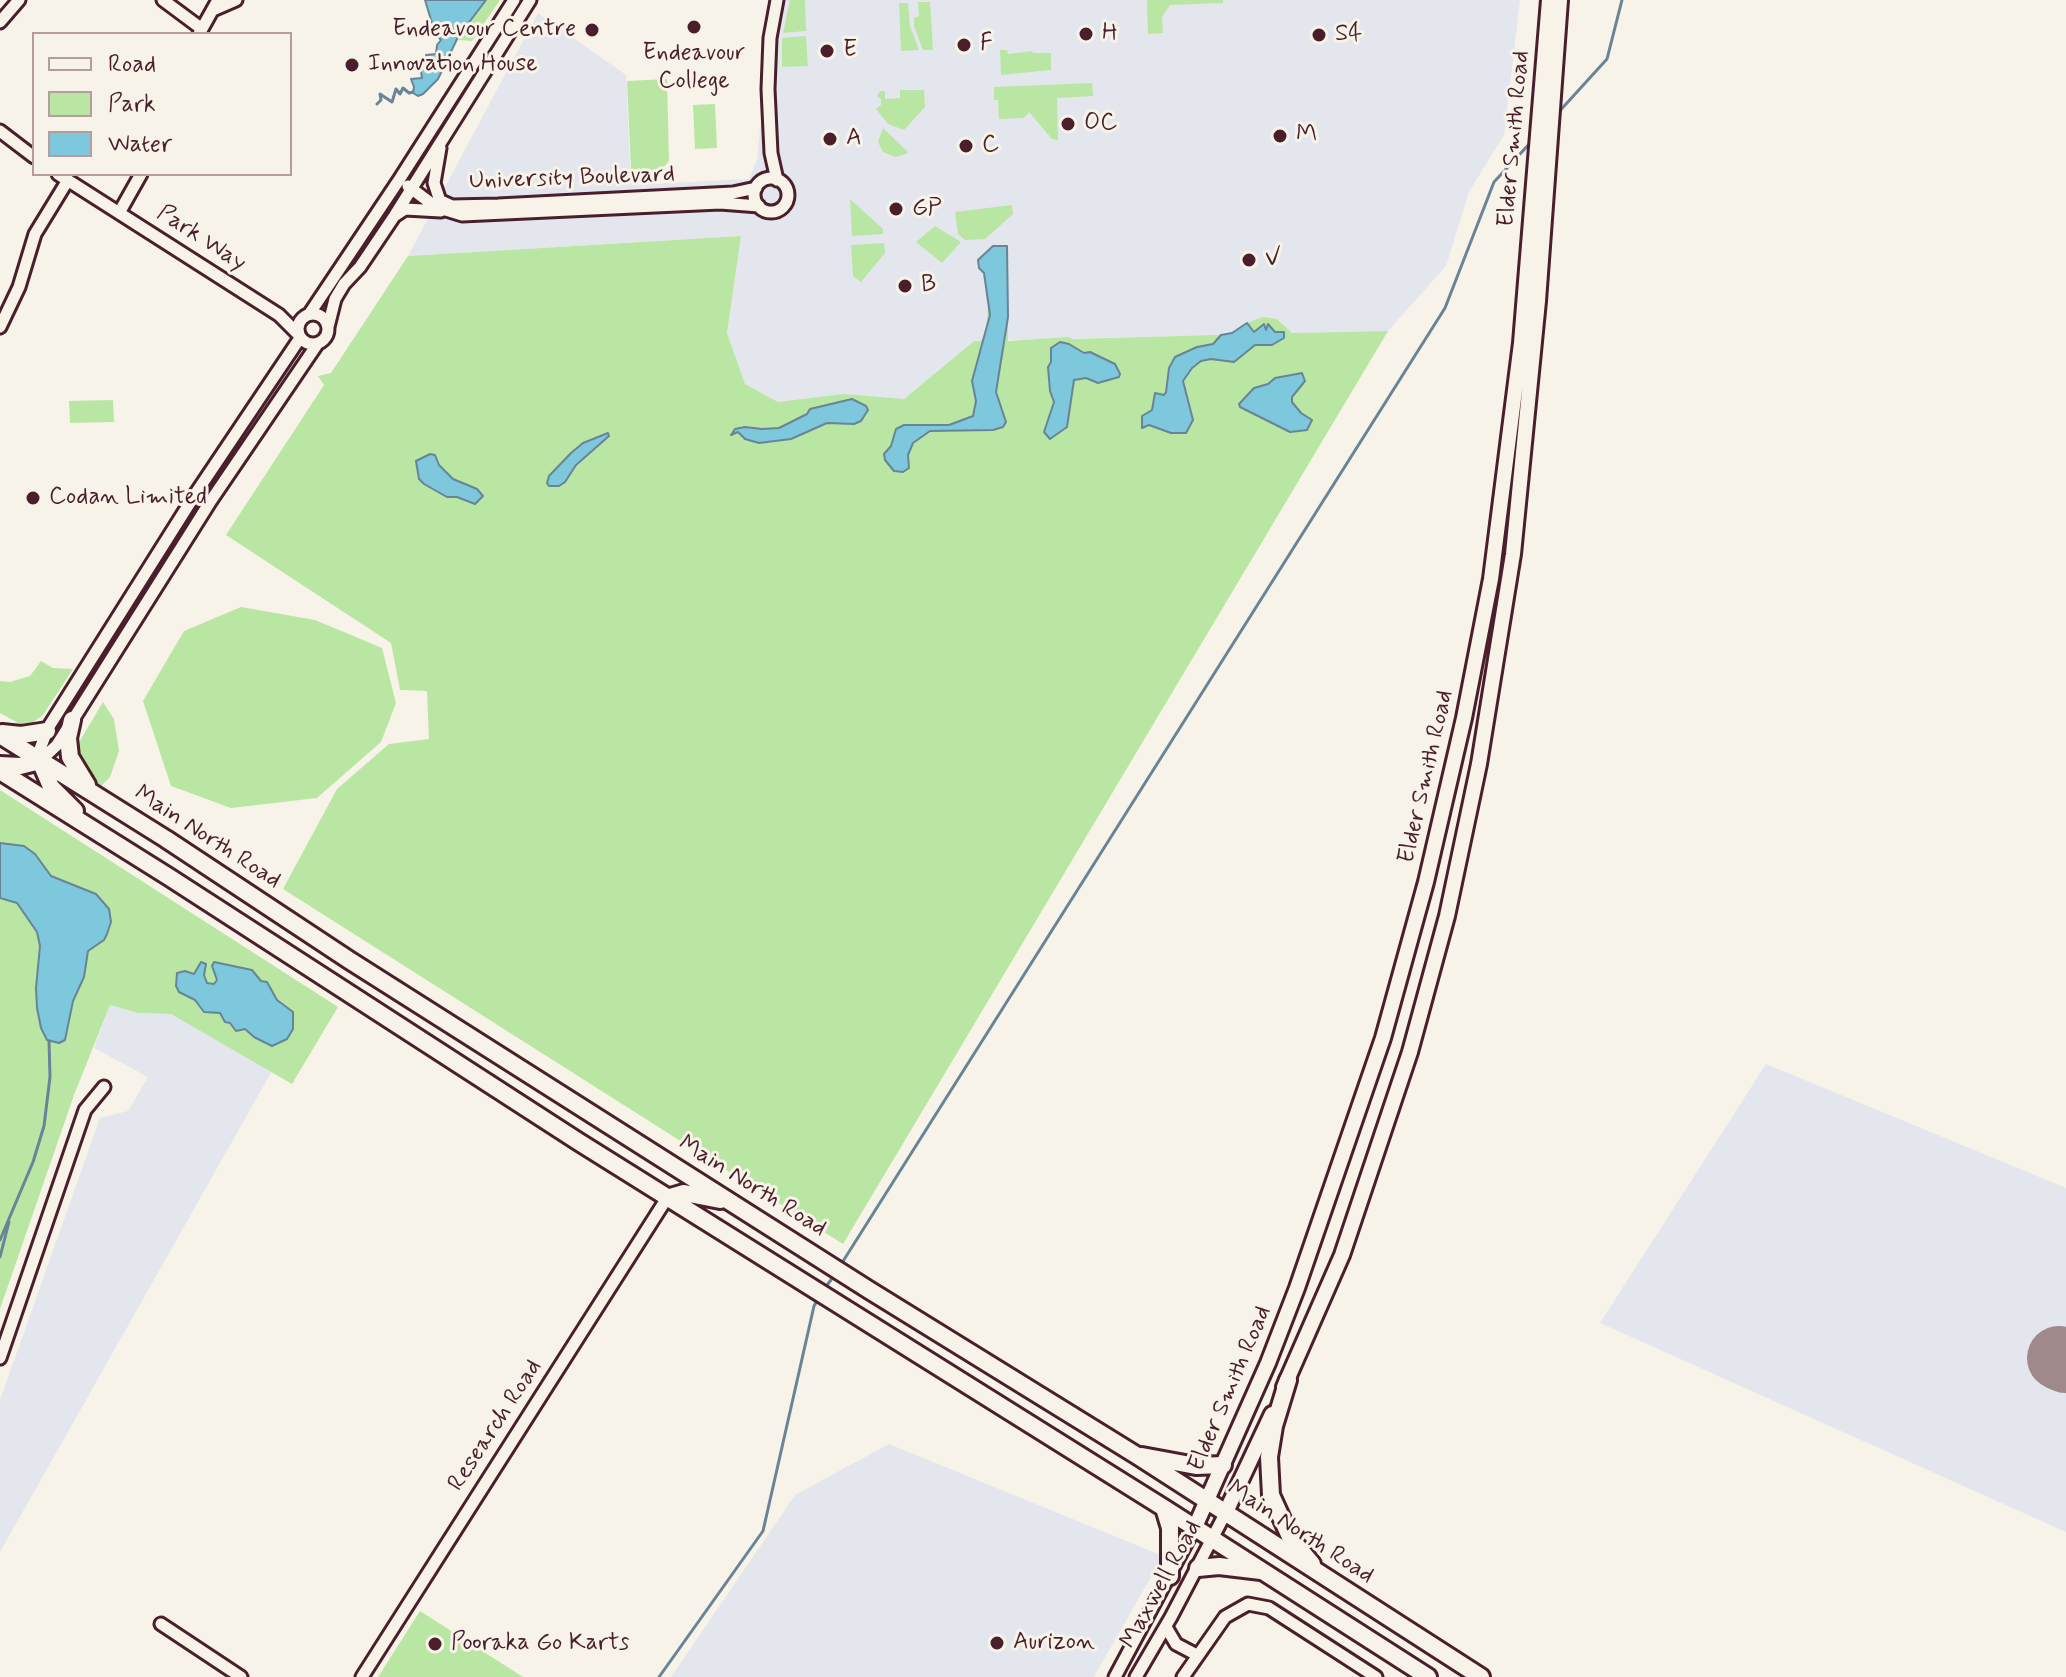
<!DOCTYPE html>
<html>
<head>
<meta charset="utf-8">
<style>
	body { margin:0 }
	#map { position:relative; width:2066px; height:1677px; overflow:hidden; background:#f7f3e8; font-family:Mynerve,sans-serif }
	canvas { display:block }
	.legend { position:absolute; left:32px; top:32px; width:260px; height:144px; box-sizing:border-box; background:#f7f3e8; border:2px solid #b29e9c; margin:0; padding:10px 14px; list-style:none; font-size:24px; color:#4a1f2b }
	.legend li { display:flex; align-items:center; gap:16px; height:40px }
	.legend b { width:40px; border:2px solid #b29e9c }
</style>
</head>
<body>
<div id="map">
<canvas width="2066" height="1677"></canvas>
<ul class="legend">
<li><b style="height:10px;background:#f7f3e8"></b>Road</li>
<li><b style="height:22px;background:#bae6a3"></b>Park</li>
<li><b style="height:22px;background:#7dc8dd"></b>Water</li>
</ul>
</div>
<script>
const ctx = document.querySelector('canvas').getContext('2d');
ctx.lineJoin = 'round';
function fillPath(path, color) { ctx.fillStyle = color; ctx.fill(path, 'evenodd'); }
const shape = rows => new Path2D(rows.map(r => 'M' + r).join(''));
function trace(path, color, width, dash) { ctx.strokeStyle = color; ctx.lineWidth = width; ctx.lineCap = dash ? 'butt' : 'round'; ctx.setLineDash(dash || []); ctx.stroke(path); }
function label(font, color, halo, rows, align = 'center') {
  ctx.font = font + ' Mynerve,sans-serif'; ctx.lineWidth = 6; ctx.setLineDash([]); ctx.textBaseline = 'middle'; ctx.strokeStyle = halo; ctx.fillStyle = color; for (const [text, x, y, turn = 0] of rows) {
    ctx.save(); ctx.translate(x, y); ctx.rotate((+turn || 0) * Math.PI / 180); ctx.textAlign = isNaN(turn) ? turn : align; if (halo) ctx.strokeText(text, 0, 0); ctx.fillText(text, 0, 0); ctx.restore();
  }
}
fillPath(shape([
	[773,0,1520,0,1504,135,1469,192,1446,266,1388,331,974,341,904,399,778,402,745,384,727,333,741,236,408,256,538,13,626,75,631,185,749,179,757,160],
	[110,1005,138,1013,171,1014,272,1071,0,1552,0,1400,100,1118,128,1111,148,1077,94,1048],
	[1766,1064,2066,1188,2066,1532,1600,1323],
	[889,1444,1163,1556,1094,1677,671,1677,795,1495]
]), '#e4e6ed');
fillPath(shape([
	[486,0,500,0,472,41,458,40],
	[790,0,805,0,806,31,783,33],
	[1147,0,1223,0,1223,3,1170,5,1162,17,1163,33,1148,34],
	[918,2,930,2,933,50,923,50,914,26,914,18,919,16],
	[899,3,908,3,910,26,919,50,901,51],
	[806,36,808,66,782,67,782,38],
	[1000,50,1007,50,1008,54,1032,51,1033,53,1051,53,1051,70,1001,75],
	[667,79,669,161,654,178,644,179,643,169,631,169,627,81],
	[1092,83,1093,96,1057,98,1058,140,1052,139,1029,112,1024,118,999,119,998,100,994,100,994,87],
	[900,90,924,90,925,107,904,130,888,124,876,109,881,105,881,99,877,96,880,91,885,91,885,99,900,98],
	[715,104,717,148,695,149,693,105],
	[883,128,908,152,906,154,895,157,883,152,878,142],
	[850,199,883,229,883,234,852,236],
	[1012,205,1013,214,985,239,965,240,958,234,955,212],
	[935,226,961,242,942,263,916,242],
	[741,236,727,333,745,384,778,402,843,394,904,399,974,341,981,341,986,332,989,294,990,315,985,340,1004,340,1008,317,1008,341,1068,337,1073,339,1284,333,1275,332,1272,329,1265,332,1261,329,1254,332,1248,326,1247,323,1263,317,1277,319,1292,333,1388,331,843,1244,283,889,337,789,389,744,429,739,427,691,400,690,391,643,226,535,324,385,318,376,331,373,408,256],
	[884,243,885,253,861,282,853,276,851,245],
	[113,400,114,422,70,423,69,401],
	[241,607,315,620,382,648,396,703,381,742,317,798,231,808,171,786,143,701,184,631],
	[41,661,53,668,73,669,43,715,29,725,20,724,0,713,0,681,10,682,30,676],
	[103,702,114,719,119,751,110,777,100,787,89,780,73,746,78,744],
	[0,790,338,1007,292,1084,171,1014,138,1013,110,1005,74,1095,0,1309],
	[420,1611,523,1677,378,1677]
]), '#bae6a3');
const water = shape([
	[425,0,486,0,458,37,438,79,423,94,418,96,413,93,414,87,411,79,422,78,420,66,428,64,426,55,436,54,437,45,441,40,435,33,425,0],
	[993,246,1007,246,1008,317,996,392,1006,422,1003,427,993,430,930,431,913,443,908,455,909,468,903,472,894,471,885,460,884,454,891,446,896,429,904,425,949,425,973,416,976,401,972,381,990,315,984,273,979,268,978,260,993,246],
	[1247,323,1254,332,1264,324,1266,330,1268,324,1275,332,1284,332,1284,338,1272,345,1255,345,1234,362,1211,359,1201,361,1192,368,1183,381,1193,420,1186,433,1171,433,1149,425,1142,428,1142,416,1152,410,1155,393,1164,395,1166,392,1169,368,1175,357,1197,347,1213,344,1221,335,1232,333,1247,323],
	[1060,342,1069,344,1084,353,1090,352,1115,364,1120,374,1119,377,1098,383,1086,378,1074,380,1067,427,1050,439,1044,432,1054,402,1050,391,1048,367,1051,362,1051,348,1060,342],
	[1302,373,1305,381,1292,397,1292,402,1301,413,1312,420,1307,430,1290,432,1240,407,1239,404,1254,388,1268,384,1275,378,1302,373],
	[852,399,866,406,868,410,861,421,854,424,827,423,791,439,759,443,745,439,738,432,731,435,735,429,745,427,762,429,779,428,807,414,810,409,852,399],
	[608,433,609,436,576,465,565,482,559,486,549,486,547,483,549,476,571,453,583,443,608,433],
	[430,454,435,455,439,465,453,479,477,489,483,496,475,504,457,497,447,497,424,484,419,479,416,461,430,454],
	[0,843,24,846,35,854,51,876,96,894,109,909,111,922,107,934,104,940,88,951,84,977,73,1001,65,1040,59,1043,47,1040,41,1028,37,1008,36,988,40,946,37,932,17,903,0,898,0,843],
	[201,962,206,964,204,975,207,983,214,984,217,980,212,966,214,962,252,970,261,981,267,982,277,1000,293,1012,293,1029,287,1039,272,1046,254,1037,245,1029,236,1031,230,1023,225,1022,220,1013,204,1012,195,1000,179,992,176,986,177,973,185,971,194,974,201,962]
]);
fillPath(water, '#7dc8dd');
trace(water, '#698496', 2);
trace(shape([
	[377,104,381,100,380,94,392,102,396,89,400,94,403,88,409,93,413,92],
	[1556,115,1607,59,1622,0],
	[0,1240,33,1162,44,1126,50,1077,49,1041],
	[0,1257,9,1222],
	[840,1266,1445,308,1494,182,1532,141],
	[824,1289,834,1276],
	[659,1677,763,1531,814,1306,818,1299]
]), '#698496', 3);
trace(shape([
	[2059,1358,2066,1361]
]), '#a0898a', 64);
const minor = shape([
	[163,0,202,29],
	[777,0,770,38,768,89,771,153,777,180],
	[213,10,236,0],
	[0,22,19,0],
	[199,34,218,0],
	[0,131,34,157],
	[440,148,434,183,440,201],
	[58,174,279,315,298,334],
	'754 195a17 17 0 1 1 34 0a17 17 0 1 1-34 0Z',
	[408,186,436,207,462,215,720,203,759,206],
	[441,201,452,206,498,205,733,193,756,188],
	[119,213,141,174],
	[396,215,405,209,441,211],
	[310,313,399,180,514,0],
	'298 329a15 15 0 1 1 30 0a15 15 0 1 1-30 0Z',
	[0,327,19,287,35,234,68,180],
	[328,327,335,299,344,284,360,267,395,215,530,0],
	[40,761,57,745,210,502,318,343],
	[40,761,40,749,48,728,196,493,300,338],
	[0,1358,85,1110,104,1087],
	[161,1624,241,1677],
	[1166,1627,1176,1644,1197,1655],
	[362,1677,667,1198],
	[1115,1677,1195,1527],
	[1136,1677,1171,1617,1225,1514],
	[1183,1677,1225,1617,1248,1604,1269,1608,1376,1677]
]);
const major = shape([
	[1284,1387,1342,1255,1410,1052,1447,916,1479,764,1513,554,1538,301,1560,0],
	[1225,1514,1272,1414],
	[1195,1527,1268,1363,1297,1288,1383,1038,1426,882,1464,718,1491,579,1521,343,1549,0]
]);
const highway = shape([
	[72,720,68,738,70,757,87,785],
	[2,733,21,735,47,731],
	[0,735,166,839,349,960,869,1290,1136,1455,1481,1677],
	[40,761,51,787,75,811],
	[0,765,20,766,40,761],
	[0,771,169,877,579,1142,1164,1508,1428,1677],
	[667,1198,684,1193,720,1200],
	[1288,1380,1274,1426,1269,1457,1271,1495,1291,1539,1312,1564],
	[1142,1456,1196,1466,1223,1465],
	[1164,1508,1170,1528,1170,1576],
	[1198,1568,1219,1566,1261,1571]
]);
trace(minor, '#4a1f2b', 17);
trace(major, '#4a1f2b', 20);
trace(highway, '#4a1f2b', 22);
trace(minor, '#f7f3e8', 11);
trace(major, '#f7f3e8', 14);
trace(highway, '#f7f3e8', 16);
for (const [x, y, r, color] of [
	[694,27,8,"#4a1f2b"],
	[592,30,8,"#4a1f2b"],
	[1086,34,8,"#4a1f2b"],
	[1319,35,8,"#4a1f2b"],
	[964,45,8,"#4a1f2b"],
	[827,51,8,"#4a1f2b"],
	[352,65,8,"#4a1f2b"],
	[1068,124,8,"#4a1f2b"],
	[1280,136,8,"#4a1f2b"],
	[830,139,8,"#4a1f2b"],
	[966,146,8,"#4a1f2b"],
	[896,209,8,"#4a1f2b"],
	[1249,260,8,"#4a1f2b"],
	[905,286,8,"#4a1f2b"],
	[33,498,8,"#4a1f2b"],
	[997,1643,8,"#4a1f2b"],
	[435,1644,8,"#4a1f2b"]
]) { const dot = new Path2D(); dot.arc(x, y, r, 0, 2 * Math.PI); ctx.fillStyle = color; ctx.fill(dot); trace(dot, '#f7f3e8', 3); }
label('24px', '#4a1f2b', '#f7f3e8', [
	["Endeavour Centre",576,30,"right"],
	["H",1102,34],
	["S4",1335,35],
	["F",980,45],
	["E",843,51],
	["Endeavour",694,54,"center"],
	["College",694,82,"center"],
	["Innovation House",368,65],
	["OC",1084,124],
	["M",1296,136],
	["A",846,139],
	["C",982,146],
	["GP",912,209],
	["V",1265,260],
	["B",921,286],
	["Codan Limited",49,498],
	["Aurizon",1013,1643],
	["Pooraka Go Karts",451,1644]
], 'left');
label('24px', '#4a1f2b', '#f7f3e8', [
	["Elder Smith Road",1515,139,-85],
	["University Boulevard",572,179,-2],
	["Park Way",201,239,33],
	["Elder Smith Road",1427,777,-77],
	["Main North Road",207,838,33],
	["Main North Road",752,1187,32],
	["Elder Smith Road",1231,1389,-67],
	["Research Road",496,1426,-57],
	["Main North Road",1300,1533,33],
	["Maxwell Road",1162,1585,-61]
]);
</script>
</body>
</html>
